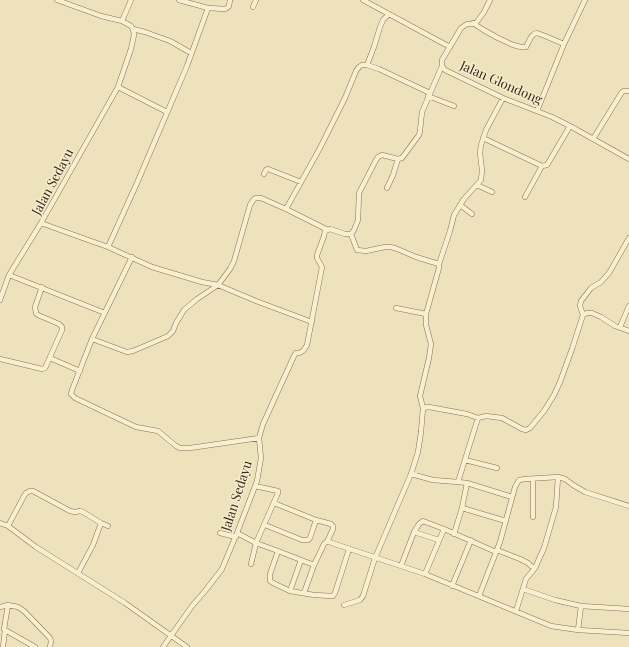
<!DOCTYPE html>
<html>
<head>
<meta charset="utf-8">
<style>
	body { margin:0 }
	canvas { display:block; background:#eee2bc }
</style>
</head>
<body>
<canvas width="629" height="647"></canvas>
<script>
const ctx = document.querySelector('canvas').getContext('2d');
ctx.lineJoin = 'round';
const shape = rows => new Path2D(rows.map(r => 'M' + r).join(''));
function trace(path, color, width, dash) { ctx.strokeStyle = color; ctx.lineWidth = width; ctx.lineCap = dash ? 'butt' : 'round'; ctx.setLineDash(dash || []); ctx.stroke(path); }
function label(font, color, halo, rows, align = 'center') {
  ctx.font = font + ' "Playfair Display",serif'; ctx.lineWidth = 3; ctx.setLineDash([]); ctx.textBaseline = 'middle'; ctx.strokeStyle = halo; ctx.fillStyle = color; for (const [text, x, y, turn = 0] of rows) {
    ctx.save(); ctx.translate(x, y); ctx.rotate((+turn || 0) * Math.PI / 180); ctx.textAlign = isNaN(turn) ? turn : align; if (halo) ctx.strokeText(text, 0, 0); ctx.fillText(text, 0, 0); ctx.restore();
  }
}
const street = shape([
	[57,0,101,16,122,21,131,26,133,29,134,35,131,49,118,87,41,223,91,241,108,247,152,267,202,282,218,285,256,301,312,322],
	[179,0,208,8,225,9,227,8,229,6,230,0],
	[363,0,450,47],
	[253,7,256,0],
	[122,21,131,0],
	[473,23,482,29,496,37,513,45,521,47,526,47,531,37,534,34,537,33,545,36,564,44],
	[133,29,145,32,170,41,191,53],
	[367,65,374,47,380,27,383,20,389,14],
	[442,66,445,70,503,98,552,117,570,126,629,159],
	[118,87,167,112],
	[428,96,454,106],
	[537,111,564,44,585,0],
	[483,138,542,166],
	[593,139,622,92,624,91,629,91],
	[264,174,266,170,268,169,301,182],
	[477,185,492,192],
	[387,188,393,175,398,159],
	[525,197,542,166,547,165,570,126],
	[460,205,472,214],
	[286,209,320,148,345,98,356,71,359,67,362,65,367,65,379,69,430,93],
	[351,234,357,250,366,251,385,247,390,247,395,248,416,257,439,264],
	[108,247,137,183,187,66,208,8],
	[132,257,92,339,72,390,71,394,75,398,136,427,158,431,176,446,180,448,190,448,259,438],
	[9,275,105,313],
	[0,300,9,275,41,223],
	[396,308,426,314],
	[583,315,587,313,592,313,601,317,615,326,629,331],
	[620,327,629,306],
	[92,339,127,352,133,351,168,336,173,331,176,323,184,310,197,299,218,285,230,269,234,261,250,205,254,199,256,198,261,198,286,209,328,230,330,229,345,234,351,234,354,230,358,220,359,193,376,160,378,157,382,155,398,159,402,158,419,135,420,131,422,112,442,66,442,60,461,28,467,24,472,24,476,23,484,12,490,0],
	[50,358,80,371],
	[0,359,42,369,45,368,46,366,62,330,62,327,59,324,38,315,36,313,35,307,42,287],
	[423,408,429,407,467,414,478,418,486,416,502,418,522,429,526,430,530,428,544,411,554,395,560,382,572,349,583,315,580,306,581,301,591,288,601,282,609,273,629,238],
	[478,418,458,482,467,483,512,497],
	[465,460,497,468],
	[411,474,433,480,458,482],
	[533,479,533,517],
	[462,508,506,521],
	[316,520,331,524,333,526,333,529,327,542],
	[0,523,8,526,36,547,125,603,187,647],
	[265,525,302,540,308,540,310,538,316,520,274,503],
	[8,526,24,496,26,493,30,491,33,491,70,511,75,512,80,511,83,512,101,523,108,526],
	[414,532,439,540],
	[220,533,236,537],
	[237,533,256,543,278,551,314,565],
	[454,534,462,508,467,483],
	[497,550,520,559,528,563,531,566,535,568],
	[278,551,270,574,270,581,273,583,290,591,314,595,333,596,335,593,349,549],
	[251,564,256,543,278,493,278,491,255,486],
	[401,566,414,532,419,524,423,521,444,529,496,552],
	[78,573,93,545,101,523],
	[425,574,444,529],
	[452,586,471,540],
	[523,589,555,600,581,606,629,609],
	[290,591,301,560],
	[304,593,314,565,324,544,326,542,329,542,425,574,551,626,578,630,629,633],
	[479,596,500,542,515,487,519,480,525,479,558,477,565,479,573,485,585,492,629,506],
	[8,605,4,629,5,630,35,647],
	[344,605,360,600,363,596,375,558,411,474,418,452,421,432,423,408,420,396,429,358,431,344,426,325,426,314,439,268,439,264,450,231,454,215,464,199,481,180,482,170,480,153,481,145,486,130,503,98],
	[0,607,8,605,18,607,24,611,50,638,51,641,50,647],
	[516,611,526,579,535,568,544,548,556,507,558,477],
	[578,630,581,606],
	[3,647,5,630],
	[163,647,192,606,205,591,222,569,237,533,257,481,261,458,259,438,263,424,294,356,296,353,299,353,303,351,307,345,322,267,317,258,317,255,324,236,325,231,328,230]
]);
trace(street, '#857256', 5.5);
trace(street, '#f9efcf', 4.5);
label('13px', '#34291b', '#f5eccc', [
	["Jalan Glondong",501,83,24],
	["Jalan Sedayu",53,182,-62],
	["Jalan Sedayu",237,496,-72]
]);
</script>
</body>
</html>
